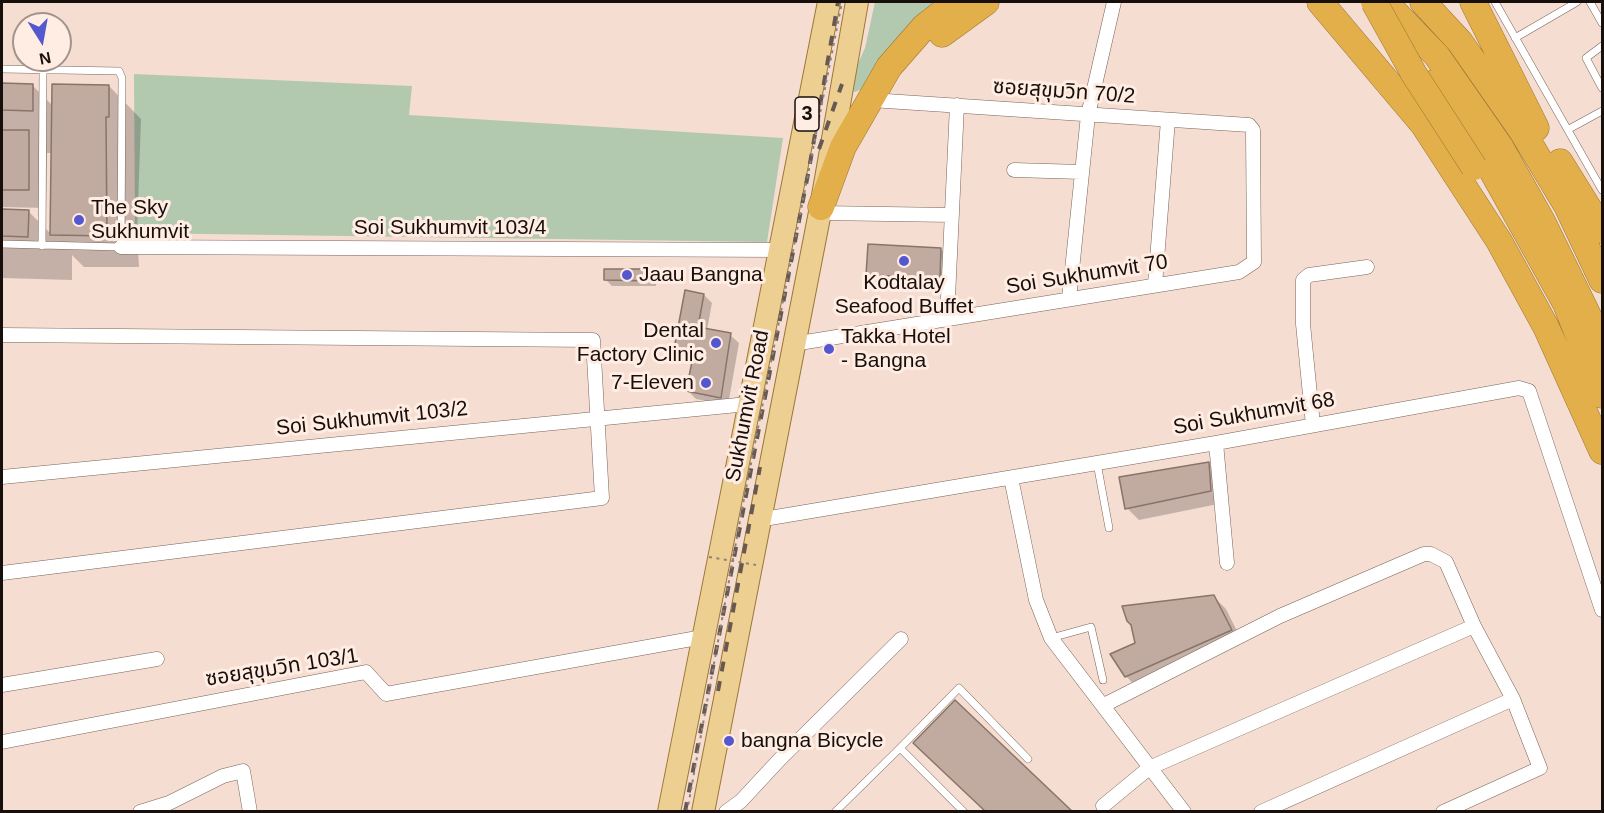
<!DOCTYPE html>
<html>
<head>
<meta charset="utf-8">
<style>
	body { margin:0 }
	#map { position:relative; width:1604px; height:813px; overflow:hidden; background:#f5ddd1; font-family:Arial,sans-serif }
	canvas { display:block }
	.frame { position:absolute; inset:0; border:3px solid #170f0b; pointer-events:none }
	.north { position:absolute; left:12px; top:12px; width:60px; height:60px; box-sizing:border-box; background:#ffece2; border:2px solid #a2948c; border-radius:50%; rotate:169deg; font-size:16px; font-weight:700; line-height:24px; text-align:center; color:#170f0b }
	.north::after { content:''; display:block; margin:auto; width:21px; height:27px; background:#5458cf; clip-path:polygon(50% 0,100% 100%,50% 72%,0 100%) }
</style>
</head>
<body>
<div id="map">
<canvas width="1604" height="813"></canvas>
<div class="frame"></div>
<div class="north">N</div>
</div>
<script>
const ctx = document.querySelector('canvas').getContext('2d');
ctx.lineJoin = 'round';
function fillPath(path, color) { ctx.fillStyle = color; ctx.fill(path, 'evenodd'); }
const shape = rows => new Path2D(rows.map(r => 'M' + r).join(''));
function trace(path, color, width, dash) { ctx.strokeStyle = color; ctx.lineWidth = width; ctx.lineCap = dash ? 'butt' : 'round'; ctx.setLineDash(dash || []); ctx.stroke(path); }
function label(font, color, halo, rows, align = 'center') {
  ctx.font = font + ' Arial,"Noto Sans Thai",sans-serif'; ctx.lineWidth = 6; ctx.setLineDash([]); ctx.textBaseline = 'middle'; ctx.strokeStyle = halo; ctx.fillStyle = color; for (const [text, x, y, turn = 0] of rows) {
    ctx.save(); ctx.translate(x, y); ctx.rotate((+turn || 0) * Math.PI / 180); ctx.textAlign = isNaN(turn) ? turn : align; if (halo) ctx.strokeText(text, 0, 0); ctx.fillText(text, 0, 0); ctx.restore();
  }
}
fillPath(shape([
	[875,2,944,2,862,89,855,92,851,90,849,83,865,48],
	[134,74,412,86,409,115,783,138,767,242,135,233]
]), '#b2c9af');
fillPath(shape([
	[2,85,33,86,53,106,109,86,141,119,137,235,139,267,84,267,72,255,72,280,2,278,2,211,28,211,52,235,53,153,47,153,46,208,2,207],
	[941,249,953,261,952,290,880,287,868,274],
	[650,270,656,276,656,286,612,286,606,280],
	[704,295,712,303,707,330,730,335,739,343,728,405,696,399,688,391,694,358,684,356,676,348],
	[1208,463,1220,475,1223,503,1139,520,1127,508],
	[1214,597,1226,609,1243,643,1138,689,1126,676,1137,644]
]), '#0003');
const building = shape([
	[2,83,33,84,33,111,2,110,2,83],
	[52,84,109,85,109,117,106,117,107,236,50,235,52,84],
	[2,130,29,130,29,190,2,190,2,130],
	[2,209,29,210,28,237,2,236,2,209],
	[868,244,941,248,940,278,866,275,868,244],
	[604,269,650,269,650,281,604,280,604,269],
	[685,290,704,294,698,327,731,333,721,398,686,391,694,352,674,349,685,290],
	[1209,462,1211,491,1125,509,1119,477,1209,462],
	[1214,595,1232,630,1125,677,1110,654,1135,643,1131,625,1127,621,1122,606,1214,595],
	[955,700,1073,812,986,812,913,743,955,700]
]);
fillPath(building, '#c1aa9f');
trace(building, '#897469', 1.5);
const lane = shape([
	[1495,2,1602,190],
	[1590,2,1602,23],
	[1515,38,1577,2],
	[1602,46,1586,58,1602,88],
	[2,69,119,71,122,78,121,247,2,244],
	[1569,129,1602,111],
	[42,246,43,70],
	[1097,463,1109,528],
	[1051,638,1091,627,1103,680],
	[900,748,959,688,1028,759],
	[835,812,900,748,964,812]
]);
const street = shape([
	[1014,170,1082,172],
	[820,213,952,215],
	[121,247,779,250],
	[1155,285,1168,120],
	[1069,299,1088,115,1114,2],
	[947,319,957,105],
	[2,335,593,340,602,498,2,573],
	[793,344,1239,272,1254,262,1253,130,1249,125,871,100],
	[1313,425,1303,324,1303,280,1309,275,1367,267],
	[1216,443,1227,563],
	[2,477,748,404],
	[1011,478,1036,600,1051,638,1184,812],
	[758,520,1216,443,1519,388,1529,391,1602,610],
	[2,685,157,659],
	[1104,705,1280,616,1424,554,1431,554,1446,562,1474,626,1513,699,1540,768,1443,812],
	[2,742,366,672,386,694,703,637],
	[1103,806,1149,768,1474,626],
	[140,812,169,803,223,776,243,771,250,812],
	[726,812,741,801,780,759,901,639],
	[1261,812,1513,699]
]);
const primary = shape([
	[669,812,829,2],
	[703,812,821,207,857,2]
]);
const highway = shape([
	[1320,2,1423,124,1499,241,1546,327,1602,451],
	[1385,2,1437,56,1501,148,1542,221,1602,344],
	[1423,2,1460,42,1522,131,1567,206,1602,280],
	[1473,2,1536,128],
	[942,34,986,2],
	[1434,83,1486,160,1566,304,1602,395],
	[1560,162,1602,230],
	[821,207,843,147,889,67,924,27,956,2]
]);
trace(lane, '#786459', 8);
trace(street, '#786459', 15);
trace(primary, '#9b7734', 24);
trace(highway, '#9b7734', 27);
trace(shape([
	[896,290,897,276]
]), '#918178', 2, [3, 4.5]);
trace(lane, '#fff', 7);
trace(street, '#fff', 14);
trace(primary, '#eecf92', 22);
trace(highway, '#e2af4a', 26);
trace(shape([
	[819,149,842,84],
	[718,691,760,467],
	[685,812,809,169,838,2]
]), '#675952', 4, [10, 10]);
const highwayBridge = shape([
	[1374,2,1414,74,1474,167]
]);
trace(highwayBridge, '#9b7734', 27, []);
trace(shape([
	[709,557,756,565],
	[687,812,743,504,842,2]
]), '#918178', 2, [3, 4.5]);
trace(highwayBridge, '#e2af4a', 26);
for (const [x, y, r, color] of [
	[79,220,6,"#5458cf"],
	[904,261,6,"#5458cf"],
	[627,275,6,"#5458cf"],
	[716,343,6,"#5458cf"],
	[829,349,6,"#5458cf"],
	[706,383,6,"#5458cf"],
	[729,741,6,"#5458cf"]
]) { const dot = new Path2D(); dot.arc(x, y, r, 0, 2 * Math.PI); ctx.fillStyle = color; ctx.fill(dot); trace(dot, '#ffece2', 2); }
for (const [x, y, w] of [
	[807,114,24]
]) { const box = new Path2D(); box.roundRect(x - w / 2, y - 17, w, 34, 4.5); ctx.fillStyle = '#ffece2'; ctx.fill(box); trace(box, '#170f0b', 1.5); }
label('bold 20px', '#170f0b', null, [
	["3",807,114]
]);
label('21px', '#170f0b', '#ffece2', [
	["ซอยสุขุมวิท 70/2",1064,92,4],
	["Soi Sukhumvit 103/4",450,228],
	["Soi Sukhumvit 70",1087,275,-9],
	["Sukhumvit Road",748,406,-79],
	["Soi Sukhumvit 68",1254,414,-10],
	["Soi Sukhumvit 103/2",372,419,-6],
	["ซอยสุขุมวิท 103/1",282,668,-9]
]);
label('21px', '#170f0b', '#ffece2', [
	["The Sky",91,208],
	["Sukhumvit",91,232],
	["Jaau Bangna",639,275],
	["Kodtalay",904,283,"center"],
	["Seafood Buffet",904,307,"center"],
	["Dental",704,331,"right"],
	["Factory Clinic",704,355,"right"],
	["Takka Hotel",841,337],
	["- Bangna",841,361],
	["7-Eleven",694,383,"right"],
	["bangna Bicycle",741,741]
], 'left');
</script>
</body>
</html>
